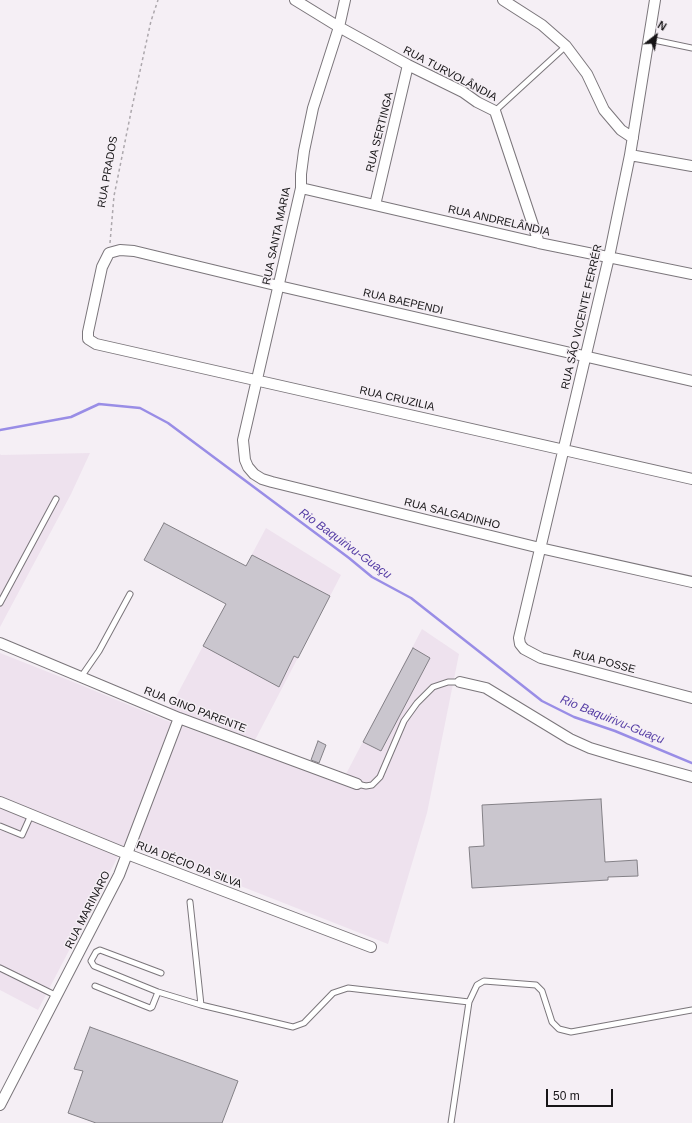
<!DOCTYPE html>
<html>
<head>
<meta charset="utf-8">
<style>
	body { margin:0 }
	#map { position:relative; width:692px; height:1123px; overflow:hidden; background:#f5eff5; font-family:Arial,sans-serif }
	canvas { display:block }
	.north { position:absolute; left:636px; top:16px; width:40px; height:40px; -webkit-text-stroke:3px #f5eff5; paint-order:stroke; rotate:31deg; font-size:11px; font-weight:700; line-height:16px; text-align:center; color:#171517 }
	.north::after { content:''; display:block; margin:auto; width:14px; height:18px; background:#171517; clip-path:polygon(50% 0,100% 100%,50% 72%,0 100%) }
	.scale { position:absolute; left:546px; top:1089px; width:67px; height:18px; box-sizing:border-box; border:2px solid #171517; border-top:0; padding-left:5px; font-size:12px; line-height:14px; white-space:nowrap; color:#171517; -webkit-text-stroke:3px #f5eff5; paint-order:stroke }
</style>
</head>
<body>
<div id="map">
<canvas width="692" height="1123"></canvas>
<div class="north">N</div>
<div class="scale">50 m</div>
</div>
<script>
const ctx = document.querySelector('canvas').getContext('2d');
ctx.lineJoin = 'round';
function fillPath(path, color) { ctx.fillStyle = color; ctx.fill(path, 'evenodd'); }
const shape = rows => new Path2D(rows.map(r => 'M' + r).join(''));
function trace(path, color, width, dash) { ctx.strokeStyle = color; ctx.lineWidth = width; ctx.lineCap = dash ? 'butt' : 'round'; ctx.setLineDash(dash || []); ctx.stroke(path); }
function label(font, color, halo, rows, align = 'center') {
  ctx.font = font + ' Arial,sans-serif'; ctx.lineWidth = 3; ctx.setLineDash([]); ctx.textBaseline = 'middle'; ctx.strokeStyle = halo; ctx.fillStyle = color; for (const [text, x, y, turn = 0] of rows) {
    ctx.save(); ctx.translate(x, y); ctx.rotate((+turn || 0) * Math.PI / 180); ctx.textAlign = isNaN(turn) ? turn : align; if (halo) ctx.strokeText(text, 0, 0); ctx.fillText(text, 0, 0); ctx.restore();
  }
}
fillPath(shape([
	[90,453,71,494,0,627,0,454,1,455],
	[266,528,341,575,255,740,170,708],
	[422,629,459,654,427,813,388,944,126,841,38,1010,0,990,0,653,71,681,165,720,304,770,308,760,346,774]
]), '#eee2ee');
trace(shape([
	[0,430,71,417,99,404,140,408,168,423,349,558,372,577,411,598,542,701,574,717,615,731,692,763]
]), '#998de6', 2.5);
const building = shape([
	[164,523,246,566,252,555,330,596,298,658,294,656,279,687,203,646,226,604,144,560,164,523],
	[413,648,430,658,381,751,363,742,413,648],
	[318,741,326,745,319,763,311,760,318,741],
	[601,799,605,862,637,860,638,876,608,877,608,880,472,888,469,847,484,846,482,805,601,799],
	[90,1027,238,1081,222,1123,96,1123,68,1113,83,1071,74,1069,90,1027]
]);
fillPath(building, '#cac6ce');
trace(building, '#838086', 1);
const lane = shape([
	[649,39,692,48],
	[495,111,566,46],
	[0,603,56,499],
	[81,677,99,651,130,594],
	[357,784,366,786,372,785,380,777,404,721,417,703,433,687,448,682,460,682],
	[0,826,22,835,31,815],
	[190,902,201,1005],
	[0,968,57,996],
	[161,973,100,950,96,952,91,961,94,966,158,992,201,1005,293,1027,304,1023,333,993,348,988,469,1002,451,1123],
	[95,986,150,1008,152,1007,158,992],
	[469,1002,477,985,484,981,536,985,542,991,552,1022,559,1029,571,1032,692,1010]
]);
const street = shape([
	[295,0,339,27,408,65,463,92,477,102,495,111,539,243],
	[345,0,339,27,313,108,304,151,301,174,301,188,243,440,245,460,248,467,254,474,262,479,272,482,540,548,692,582],
	[503,0,542,25,566,46,587,74,604,110,621,130,633,138],
	[655,0,630,155,609,257,519,638,520,644,524,649,541,658,692,698],
	[630,155,692,166],
	[301,188,539,243,692,274],
	[375,205,408,65],
	[692,381,279,286,134,251,120,250,109,253,102,267,88,332,88,339,96,344,692,479],
	[0,643,179,718,357,784],
	[460,682,486,688,570,739,590,748,620,757,692,777],
	[0,802,127,854,371,947],
	[0,1105,119,875,179,718]
]);
trace(lane, '#7b767b', 7);
trace(street, '#7b767b', 12);
trace(shape([
	[110,243,114,196,131,112,151,21,158,0]
]), '#ada8ad', 1.5, [3, 3]);
trace(lane, '#fff', 5);
trace(street, '#fff', 10);
label('11px', '#171517', '#f5eff5', [
	["RUA TURVOLÂNDIA",450,74,28],
	["RUA SERTINGA",380,132,-76],
	["RUA PRADOS",108,172,-80],
	["RUA ANDRELÂNDIA",499,221,13],
	["RUA SANTA MARIA",277,236,-78],
	["RUA BAEPENDI",403,302,13],
	["RUA SÃO VICENTE FERRÉR",582,317,-77],
	["RUA CRUZILIA",397,399,13],
	["RUA SALGADINHO",452,514,14],
	["RUA POSSE",604,662,15],
	["RUA GINO PARENTE",195,710,21],
	["RUA DÉCIO DA SILVA",189,865,21],
	["RUA MARINARO",88,910,-63]
]);
label('italic 12px', '#553da5', '#f5eff5', [
	["Rio Baquirivu-Guaçu",345,544,36],
	["Rio Baquirivu-Guaçu",612,720,22]
]);
</script>
</body>
</html>
